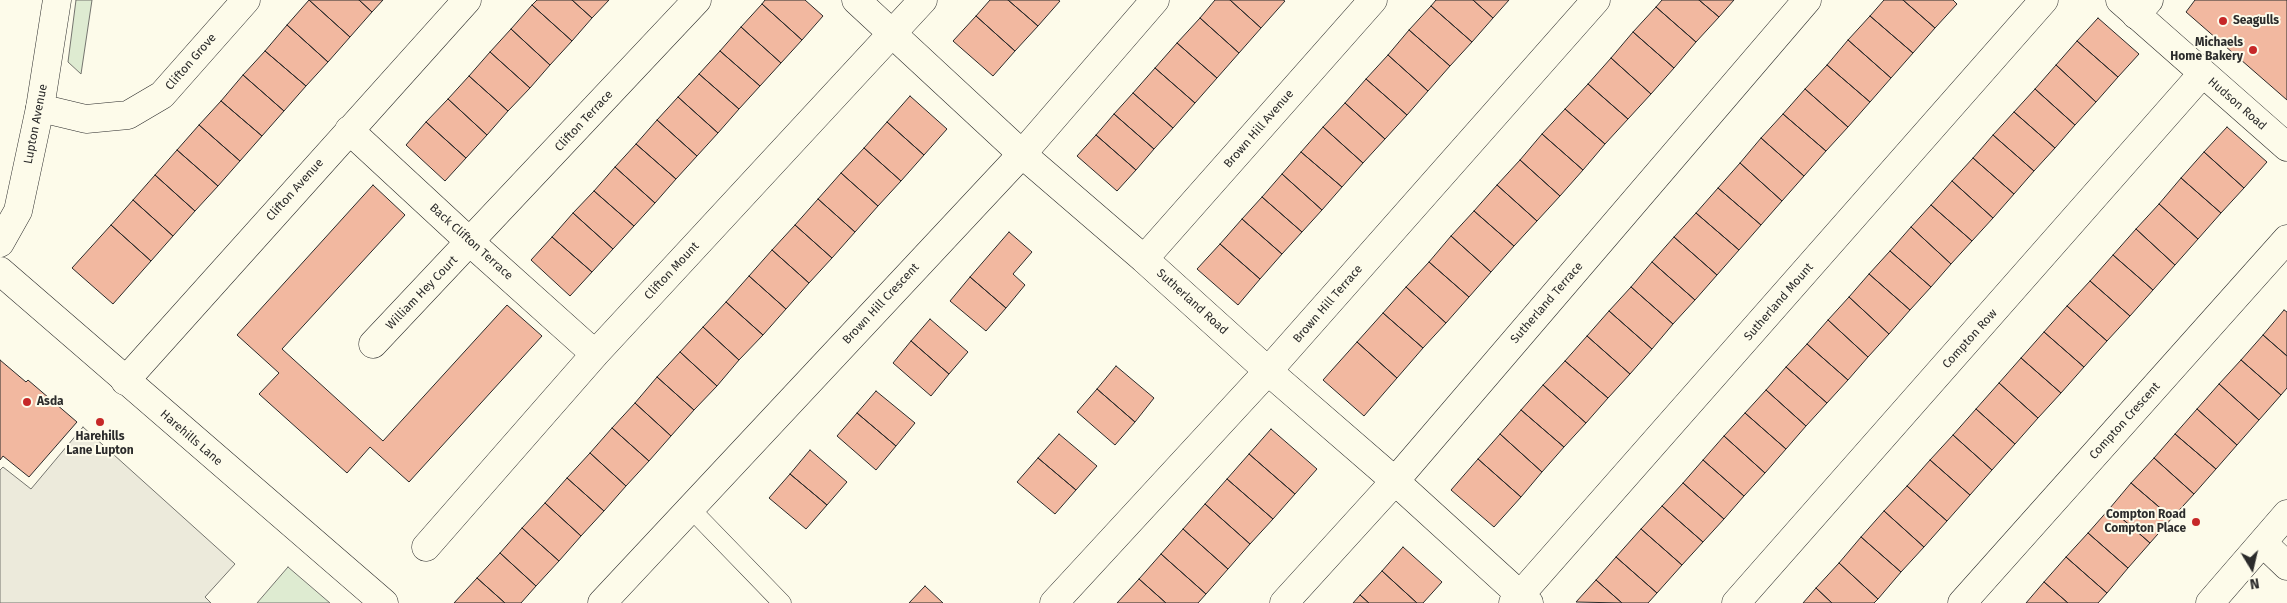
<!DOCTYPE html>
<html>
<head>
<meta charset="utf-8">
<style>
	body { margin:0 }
	#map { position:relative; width:2287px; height:603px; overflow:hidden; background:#fdfbea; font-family:"Fira Sans",sans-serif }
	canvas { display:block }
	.north { position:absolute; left:2227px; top:543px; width:50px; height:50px; -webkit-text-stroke:4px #fdfbea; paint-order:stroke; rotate:171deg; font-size:14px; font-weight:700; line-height:20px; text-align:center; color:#2b2b2b }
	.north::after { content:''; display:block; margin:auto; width:18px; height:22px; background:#2b2b2b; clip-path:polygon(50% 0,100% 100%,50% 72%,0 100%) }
</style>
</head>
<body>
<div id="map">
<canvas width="2287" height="603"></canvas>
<div class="north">N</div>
</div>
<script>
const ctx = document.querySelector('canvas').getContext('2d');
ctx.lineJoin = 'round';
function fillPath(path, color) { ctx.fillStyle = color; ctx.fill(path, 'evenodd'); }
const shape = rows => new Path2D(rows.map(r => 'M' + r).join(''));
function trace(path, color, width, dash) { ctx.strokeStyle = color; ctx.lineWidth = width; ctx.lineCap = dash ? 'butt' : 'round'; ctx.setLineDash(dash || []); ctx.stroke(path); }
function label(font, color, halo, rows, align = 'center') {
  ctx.font = font + ' "Fira Sans",sans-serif'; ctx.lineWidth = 4; ctx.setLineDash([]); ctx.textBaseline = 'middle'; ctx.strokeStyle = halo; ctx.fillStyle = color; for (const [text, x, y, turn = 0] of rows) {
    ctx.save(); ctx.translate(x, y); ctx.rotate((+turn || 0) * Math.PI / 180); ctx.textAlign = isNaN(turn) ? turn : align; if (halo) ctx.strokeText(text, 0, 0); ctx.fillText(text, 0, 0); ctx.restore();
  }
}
const green = shape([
	[76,0,92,0,81,74,68,62,76,0],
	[288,567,330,603,257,603,288,567]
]);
fillPath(green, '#deebd1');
trace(green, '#74746e', 1);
const parking = shape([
	[83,427,235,564,205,597,211,603,0,603,0,470,3,467,31,489,83,427]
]);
fillPath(parking, '#eceadb');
trace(parking, '#74746e', 1);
const building = shape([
	[309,0,350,37,328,62,287,25,309,0],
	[309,0,359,0,372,12,350,37,309,0],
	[359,0,383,0,372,12,359,0],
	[537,0,572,0,592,18,572,41,532,5,537,0],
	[572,0,609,0,592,18,572,0],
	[765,0,805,0,823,16,802,40,762,4,765,0],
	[990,0,1008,0,1038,26,1015,51,976,16,990,0],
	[1008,0,1058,0,1060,1,1038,26,1008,0],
	[1215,0,1230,0,1261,28,1239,53,1200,18,1215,0],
	[1230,0,1283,0,1285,1,1261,28,1230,0],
	[1436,0,1473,0,1493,18,1472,42,1431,6,1436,0],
	[1473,0,1509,0,1493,18,1473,0],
	[1662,0,1699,0,1719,17,1696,42,1656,7,1662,0],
	[1699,0,1734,0,1719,17,1699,0],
	[1884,0,1903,0,1935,28,1913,53,1870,16,1884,0],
	[1903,0,1953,0,1957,4,1935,28,1903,0],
	[2195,0,2287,0,2287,100,2186,12,2195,0],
	[762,4,802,40,781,63,741,27,762,4],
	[532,5,572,41,550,65,511,29,532,5],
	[1431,6,1472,42,1450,66,1409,30,1431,6],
	[1656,7,1696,42,1674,68,1633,32,1656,7],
	[976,16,1015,51,993,76,953,41,976,16],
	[1870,16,1913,53,1891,78,1848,40,1870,16],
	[1200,18,1239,53,1217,78,1177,43,1200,18],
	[2098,18,2139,54,2118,77,2077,41,2098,18],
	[287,25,328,62,306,86,265,51,287,25],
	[741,27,781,63,760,86,720,51,741,27],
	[511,29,550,65,530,88,490,52,511,29],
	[1409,30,1450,66,1428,91,1388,55,1409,30],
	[1633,32,1674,68,1651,94,1611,58,1633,32],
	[1848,40,1891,78,1870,102,1827,65,1848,40],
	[2077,41,2118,77,2096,102,2056,65,2077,41],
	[1177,43,1217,78,1195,103,1155,68,1177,43],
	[265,51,306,86,284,111,243,75,265,51],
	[720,51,760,86,739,109,699,74,720,51],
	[490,52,530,88,508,111,469,76,490,52],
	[1388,55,1428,91,1407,115,1366,79,1388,55],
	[1611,58,1651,94,1628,119,1588,84,1611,58],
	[1827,65,1870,102,1848,127,1805,89,1827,65],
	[2056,65,2096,102,2075,125,2035,89,2056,65],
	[1155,68,1195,103,1173,128,1133,93,1155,68],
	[699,74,739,109,718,133,678,97,699,74],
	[243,75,284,111,262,136,221,101,243,75],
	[469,76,508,111,487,135,448,99,469,76],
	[1366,79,1407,115,1385,139,1345,103,1366,79],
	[1588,84,1628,119,1605,144,1565,109,1588,84],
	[1805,89,1848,127,1826,151,1783,114,1805,89],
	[2035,89,2075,125,2055,148,2014,112,2035,89],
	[1133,93,1173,128,1154,149,1114,114,1133,93],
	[910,96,947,129,924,155,887,122,910,96],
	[678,97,718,133,697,156,657,120,678,97],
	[448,99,487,135,466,158,426,122,448,99],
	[221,101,262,136,240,161,199,125,221,101],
	[1345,103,1385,139,1363,163,1323,127,1345,103],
	[1565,109,1605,144,1583,170,1542,134,1565,109],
	[2014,112,2055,148,2034,171,1993,135,2014,112],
	[1114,114,1154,149,1136,170,1096,135,1114,114],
	[1783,114,1826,151,1804,176,1761,138,1783,114],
	[657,120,697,156,676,179,636,144,657,120],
	[426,122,466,158,445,181,406,145,426,122],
	[887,122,924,155,901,181,864,148,887,122],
	[199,125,240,161,218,186,177,150,199,125],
	[1323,127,1363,163,1342,187,1301,152,1323,127],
	[2227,127,2267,162,2244,188,2204,152,2227,127],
	[1542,134,1583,170,1560,196,1520,160,1542,134],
	[1096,135,1136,170,1117,191,1077,156,1096,135],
	[1993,135,2034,171,2014,194,1973,158,1993,135],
	[1761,138,1804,176,1782,201,1740,163,1761,138],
	[636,144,676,179,655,203,615,167,636,144],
	[864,148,901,181,878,206,841,173,864,148],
	[177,150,218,186,195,211,155,175,177,150],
	[1301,152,1342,187,1322,210,1282,174,1301,152],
	[2204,152,2244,188,2221,213,2181,178,2204,152],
	[1973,158,2014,194,1993,218,1952,181,1973,158],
	[1520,160,1560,196,1537,221,1497,185,1520,160],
	[1740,163,1782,201,1761,225,1718,188,1740,163],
	[615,167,655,203,634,226,594,191,615,167],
	[841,173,878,206,855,232,818,199,841,173],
	[1282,174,1322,210,1302,232,1262,197,1282,174],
	[155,175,195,211,173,236,133,200,155,175],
	[2181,178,2221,213,2198,239,2159,204,2181,178],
	[1952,181,1993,218,1972,241,1931,205,1952,181],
	[373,185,405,215,282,349,383,441,507,305,542,336,409,482,370,447,347,473,259,394,279,373,237,335,373,185],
	[1497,185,1537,221,1514,246,1474,211,1497,185],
	[1718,188,1761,225,1739,250,1696,213,1718,188],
	[594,191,634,226,613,249,573,213,594,191],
	[1262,197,1302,232,1282,254,1242,219,1262,197],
	[818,199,855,232,832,258,795,225,818,199],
	[133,200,173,236,151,261,111,225,133,200],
	[2159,204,2198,239,2175,265,2136,229,2159,204],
	[1931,205,1972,241,1951,264,1911,227,1931,205],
	[1474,211,1514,246,1491,272,1451,236,1474,211],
	[573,213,613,249,592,272,552,237,573,213],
	[1696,213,1739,250,1717,275,1674,237,1696,213],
	[1242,219,1282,254,1260,279,1220,244,1242,219],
	[111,225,151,261,113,304,72,268,111,225],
	[795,225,832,258,809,283,772,250,795,225],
	[1911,227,1951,264,1931,287,1890,251,1911,227],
	[2136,229,2175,265,2153,290,2113,255,2136,229],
	[1009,232,1032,252,1013,274,1025,285,1006,308,970,277,1009,232],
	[1451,236,1491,272,1469,297,1429,262,1451,236],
	[552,237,592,272,570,296,531,260,552,237],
	[1674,237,1717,275,1695,300,1652,262,1674,237],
	[1220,244,1260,279,1238,305,1197,269,1220,244],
	[772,250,809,283,786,309,749,276,772,250],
	[1890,251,1931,287,1910,310,1869,274,1890,251],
	[2113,255,2153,290,2130,316,2090,281,2113,255],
	[1429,262,1469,297,1446,323,1406,287,1429,262],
	[1652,262,1695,300,1673,324,1631,287,1652,262],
	[1869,274,1910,310,1889,334,1849,297,1869,274],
	[749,276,786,309,763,335,726,302,749,276],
	[970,277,1006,308,986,331,950,301,970,277],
	[2090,281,2130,316,2107,341,2067,306,2090,281],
	[1406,287,1446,323,1423,348,1383,313,1406,287],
	[1631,287,1673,324,1652,349,1609,311,1631,287],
	[1849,297,1889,334,1868,357,1828,320,1849,297],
	[726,302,763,335,739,360,703,327,726,302],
	[2067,306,2107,341,2084,367,2044,332,2067,306],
	[2284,310,2287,312,2287,356,2263,335,2284,310],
	[1609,311,1652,349,1630,374,1587,336,1609,311],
	[1383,313,1423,348,1397,378,1357,342,1383,313],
	[930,319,968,352,949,374,911,341,930,319],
	[1828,320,1868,357,1848,380,1807,344,1828,320],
	[703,327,739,360,717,386,680,352,703,327],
	[2044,332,2084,367,2061,393,2021,358,2044,332],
	[2263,335,2287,356,2287,388,2281,395,2241,360,2263,335],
	[1587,336,1630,374,1608,398,1565,361,1587,336],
	[911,341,949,374,931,396,893,363,911,341],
	[1357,342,1397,378,1364,416,1323,380,1357,342],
	[1807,344,1848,380,1827,403,1786,367,1807,344],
	[680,352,717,386,694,410,657,377,680,352],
	[2021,358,2061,393,2038,418,1999,383,2021,358],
	[0,360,26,382,28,380,77,422,29,477,3,456,0,460,0,360],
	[2241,360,2281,395,2259,420,2219,384,2241,360],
	[1565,361,1608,398,1586,423,1543,385,1565,361],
	[1116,366,1154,398,1135,422,1097,389,1116,366],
	[1786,367,1827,403,1806,426,1766,390,1786,367],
	[657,377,694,410,671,436,635,403,657,377],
	[1999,383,2038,418,2015,444,1976,409,1999,383],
	[2219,384,2259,420,2237,445,2197,409,2219,384],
	[1543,385,1586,423,1564,447,1521,410,1543,385],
	[1097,389,1135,422,1115,445,1077,412,1097,389],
	[1766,390,1806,426,1786,449,1745,413,1766,390],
	[876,391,915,423,896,446,857,413,876,391],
	[635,403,671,436,649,461,612,428,635,403],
	[1976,409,2015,444,1992,470,1953,435,1976,409],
	[2197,409,2237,445,2216,469,2175,434,2197,409],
	[1521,410,1564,447,1542,472,1500,434,1521,410],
	[857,413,896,446,876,470,837,436,857,413],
	[1745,413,1786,449,1765,473,1724,436,1745,413],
	[612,428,649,461,626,486,590,453,612,428],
	[1271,429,1317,469,1295,494,1249,454,1271,429],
	[1059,434,1097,466,1076,490,1038,458,1059,434],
	[1500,434,1542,472,1521,497,1478,459,1500,434],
	[2175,434,2216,469,2194,494,2154,458,2175,434],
	[1953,435,1992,470,1970,495,1930,460,1953,435],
	[1724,436,1765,473,1744,496,1703,460,1724,436],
	[810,450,847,482,827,505,790,474,810,450],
	[590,453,626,486,604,511,567,478,590,453],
	[1249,454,1295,494,1273,519,1227,479,1249,454],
	[1038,458,1076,490,1055,514,1017,482,1038,458],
	[2154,458,2194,494,2172,518,2131,483,2154,458],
	[1478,459,1521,497,1494,527,1451,490,1478,459],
	[1703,460,1744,496,1724,519,1683,483,1703,460],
	[1930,460,1970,495,1947,521,1907,486,1930,460],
	[790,474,827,505,806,529,769,498,790,474],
	[567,478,604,511,581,536,545,503,567,478],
	[1227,479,1273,519,1250,544,1205,504,1227,479],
	[1683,483,1724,519,1703,542,1662,506,1683,483],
	[2131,483,2172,518,2150,543,2110,508,2131,483],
	[1907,486,1947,521,1924,547,1884,511,1907,486],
	[545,503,581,536,559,561,522,528,545,503],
	[1205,504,1250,544,1228,569,1183,529,1205,504],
	[1662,506,1703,542,1682,565,1641,529,1662,506],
	[2110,508,2150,543,2128,568,2088,533,2110,508],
	[1884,511,1924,547,1901,572,1861,537,1884,511],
	[522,528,559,561,536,586,500,553,522,528],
	[1183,529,1228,569,1206,594,1161,554,1183,529],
	[1641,529,1682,565,1657,593,1616,557,1641,529],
	[2088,533,2128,568,2107,593,2066,557,2088,533],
	[1861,537,1901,572,1878,599,1839,563,1861,537],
	[1403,547,1442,582,1423,603,1417,603,1382,571,1403,547],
	[500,553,536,586,521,603,505,603,477,578,500,553],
	[1161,554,1206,594,1198,603,1166,603,1139,579,1161,554],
	[1616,557,1657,593,1648,603,1622,603,1596,580,1616,557],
	[2066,557,2107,593,2098,603,2068,603,2044,582,2066,557],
	[1839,563,1878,599,1874,603,1832,603,1816,588,1839,563],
	[1382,571,1417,603,1369,603,1360,595,1382,571],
	[477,578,505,603,454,603,477,578],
	[1139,579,1166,603,1117,603,1139,579],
	[1596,580,1622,603,1576,602,1596,580],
	[2044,582,2068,603,2026,603,2044,582],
	[925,586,943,603,909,603,925,586],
	[1816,588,1832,603,1803,603,1816,588],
	[1360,595,1369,603,1353,603,1360,595]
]);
fillPath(building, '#f2b8a0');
trace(building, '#2b2b2b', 1);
const lane = shape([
	[690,508,782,603]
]);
const street = shape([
	[856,0,1022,154,1144,259,1268,371,1395,481,1529,603],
	[2136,15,2149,0],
	[40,108,86,119,128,115,162,95,246,0],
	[349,130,470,242,595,354],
	[1144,259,1373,0],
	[373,344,697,0],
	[125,381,467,0],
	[2263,543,2287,566],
	[426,547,595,354,923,0],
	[602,603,1022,154,1155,0],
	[1054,603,1268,371,1596,0],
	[1284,603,1395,481,1807,0],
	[1513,603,2044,0],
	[1736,603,2202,74],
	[1962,603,2287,239]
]);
const secondary = shape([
	[2120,0,2287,147],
	[0,243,18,211,40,108,57,0],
	[0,271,384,603],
	[2210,603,2287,514]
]);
trace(lane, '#2b2b2b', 19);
trace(street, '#2b2b2b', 29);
trace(secondary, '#2b2b2b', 29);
trace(lane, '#fdfbea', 18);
trace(street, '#fdfbea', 28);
trace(secondary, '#fdfbea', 28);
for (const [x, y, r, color] of [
	[2223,21,5,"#c62828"],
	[2253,50,5,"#c62828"],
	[27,402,5,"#c62828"],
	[100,422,5,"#c62828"],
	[2196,522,5,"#c62828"]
]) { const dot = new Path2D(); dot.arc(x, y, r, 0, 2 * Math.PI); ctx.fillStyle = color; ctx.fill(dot); trace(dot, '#fdfbea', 2); }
label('bold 12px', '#2b2b2b', '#fdfbea', [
	["Seagulls",2233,21],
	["Michaels",2243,43,"right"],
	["Home Bakery",2243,57,"right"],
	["Asda",37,402],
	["Harehills",100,437,"center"],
	["Lane Lupton",100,451,"center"],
	["Compton Road",2186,515,"right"],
	["Compton Place",2186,529,"right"]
], 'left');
label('12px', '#2b2b2b', '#fdfbea', [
	["Clifton Grove",191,62,-49],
	["Hudson Road",2237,104,41],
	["Clifton Terrace",584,121,-47],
	["Lupton Avenue",36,124,-79],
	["Brown Hill Avenue",1259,129,-49],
	["Clifton Avenue",295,190,-48],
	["Back Clifton Terrace",471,242,42],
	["Clifton Mount",672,271,-47],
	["William Hey Court",422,293,-46],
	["Sutherland Road",1192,302,42],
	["Sutherland Mount",1779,302,-49],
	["Sutherland Terrace",1547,303,-49],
	["Brown Hill Crescent",881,304,-47],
	["Brown Hill Terrace",1328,304,-49],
	["Compton Row",1970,339,-48],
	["Compton Crescent",2125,421,-48],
	["Harehills Lane",191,438,41]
]);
</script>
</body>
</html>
